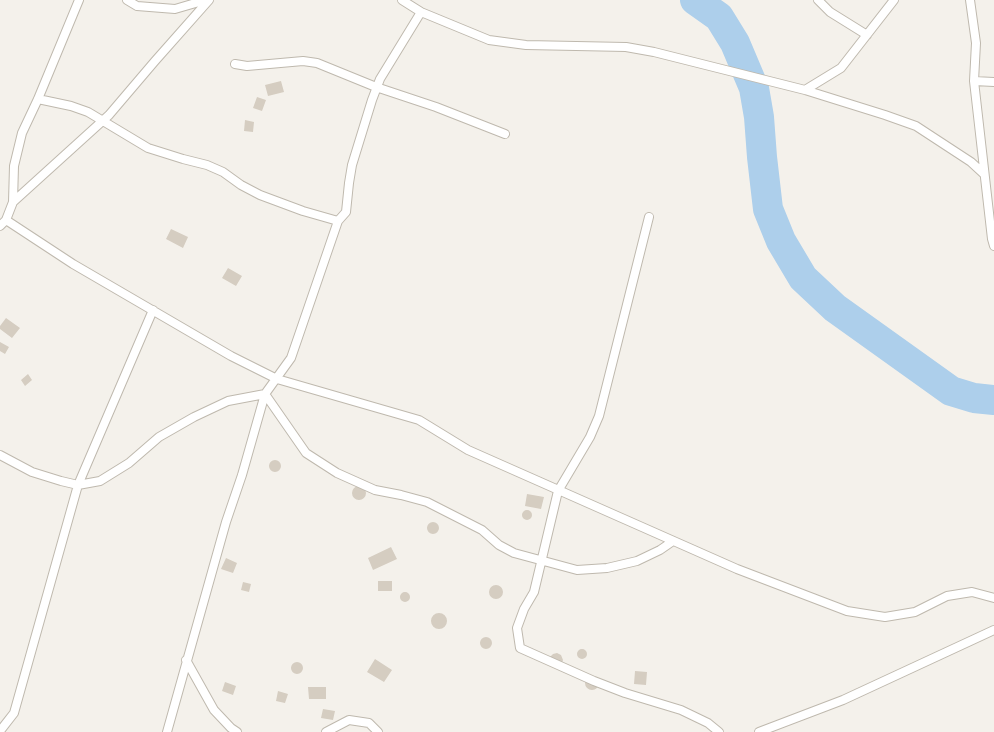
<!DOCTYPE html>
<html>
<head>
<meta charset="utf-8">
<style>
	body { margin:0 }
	canvas { display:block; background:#f4f1eb }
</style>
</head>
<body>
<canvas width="994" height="732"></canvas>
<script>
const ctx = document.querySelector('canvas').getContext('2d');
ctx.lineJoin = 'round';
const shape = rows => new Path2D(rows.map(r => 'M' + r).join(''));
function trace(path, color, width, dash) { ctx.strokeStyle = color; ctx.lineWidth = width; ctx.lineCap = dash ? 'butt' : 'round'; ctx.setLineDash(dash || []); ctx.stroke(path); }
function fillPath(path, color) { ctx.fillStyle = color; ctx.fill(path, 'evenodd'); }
trace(shape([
	[695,0,719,17,735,43,754,88,759,117,762,157,768,209,781,241,803,278,835,308,951,391,974,398,994,400]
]), '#adcfeb', 30);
fillPath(shape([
	[281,81,284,92,268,96,265,85],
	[257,97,266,100,262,111,253,108],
	[245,120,254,122,253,132,244,131],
	[171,229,188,237,183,248,166,239],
	[228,268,242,276,236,286,222,278],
	[6,318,20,328,12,338,0,329,0,326],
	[0,342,9,347,5,354,0,351],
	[28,374,32,380,25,386,21,380],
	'269 466a6 6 0 1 1 12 0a6 6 0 1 1-12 0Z',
	'352 493a7 7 0 1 1 14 0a7 7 0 1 1-14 0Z',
	[527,494,544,497,541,509,525,506],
	'522 515a5 5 0 1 1 10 0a5 5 0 1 1-10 0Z',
	'427 528a6 6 0 1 1 12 0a6 6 0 1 1-12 0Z',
	[391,547,397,559,373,570,368,558],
	[226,558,237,563,233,573,221,569],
	[378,581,392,581,392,591,378,591],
	[243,582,251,584,249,592,241,590],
	'489 592a7 7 0 1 1 14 0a7 7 0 1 1-14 0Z',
	'400 597a5 5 0 1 1 10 0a5 5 0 1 1-10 0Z',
	'431 621a8 8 0 1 1 16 0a8 8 0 1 1-16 0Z',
	'480 643a6 6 0 1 1 12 0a6 6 0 1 1-12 0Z',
	'577 654a5 5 0 1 1 10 0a5 5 0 1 1-10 0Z',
	[557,653,561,655,563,660,562,663,549,661,550,657,553,654],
	[375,659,392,670,384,682,367,672],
	'291 668a6 6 0 1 1 12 0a6 6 0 1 1-12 0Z',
	[635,671,647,672,646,685,634,684],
	'585 683a7 7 0 1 1 14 0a7 7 0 1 1-14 0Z',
	[225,682,236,686,233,695,222,691],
	[308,687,326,687,326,699,309,699],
	[278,691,288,694,285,703,276,701],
	[323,709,335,711,333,720,321,718]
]), '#d5cdc1');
const service = shape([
	[127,0,137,6,175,9,206,0],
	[402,0,421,12,489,40,526,45,626,47,654,52,805,90,885,115,916,126,971,162,984,174],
	[818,0,830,12,867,35],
	[970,0,976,43,974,81,992,239,994,246],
	[235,64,247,66,303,61,317,63,376,87,436,107,505,134],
	[974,81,994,82],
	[805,90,841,68,894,0],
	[38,99,71,106,88,112,148,148,183,159,207,165,223,172,241,185,260,195,303,211,338,221,346,212,349,183,352,165,372,100,380,79,421,12],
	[13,202,109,115,155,61,209,0],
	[649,217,599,416,590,437,558,491,534,592,524,609,517,628,520,648,594,681,625,693,681,710,708,723,719,732],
	[6,220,73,264,231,356,277,379,419,420,468,450,737,569,847,611,885,617,915,612,947,596,972,592,994,598],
	[0,226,6,220,13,202,14,166,22,133,38,99,79,0],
	[265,394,306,453,337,473,375,490,401,495,427,502,482,530,499,545,514,553,577,570,607,568,637,561,660,550,673,541],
	[0,455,32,472,61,481,78,485,100,481,129,463,159,437,194,417,228,401,265,394,291,358,338,221],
	[186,660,214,710,231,728,237,732],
	[0,731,14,713,78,485,153,310],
	[167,732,226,522,242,475,265,394],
	[326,732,349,720,369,723,378,732],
	[759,732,843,700,994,630]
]);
trace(service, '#bfb9ae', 10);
trace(service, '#fff', 8);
</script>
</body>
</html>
